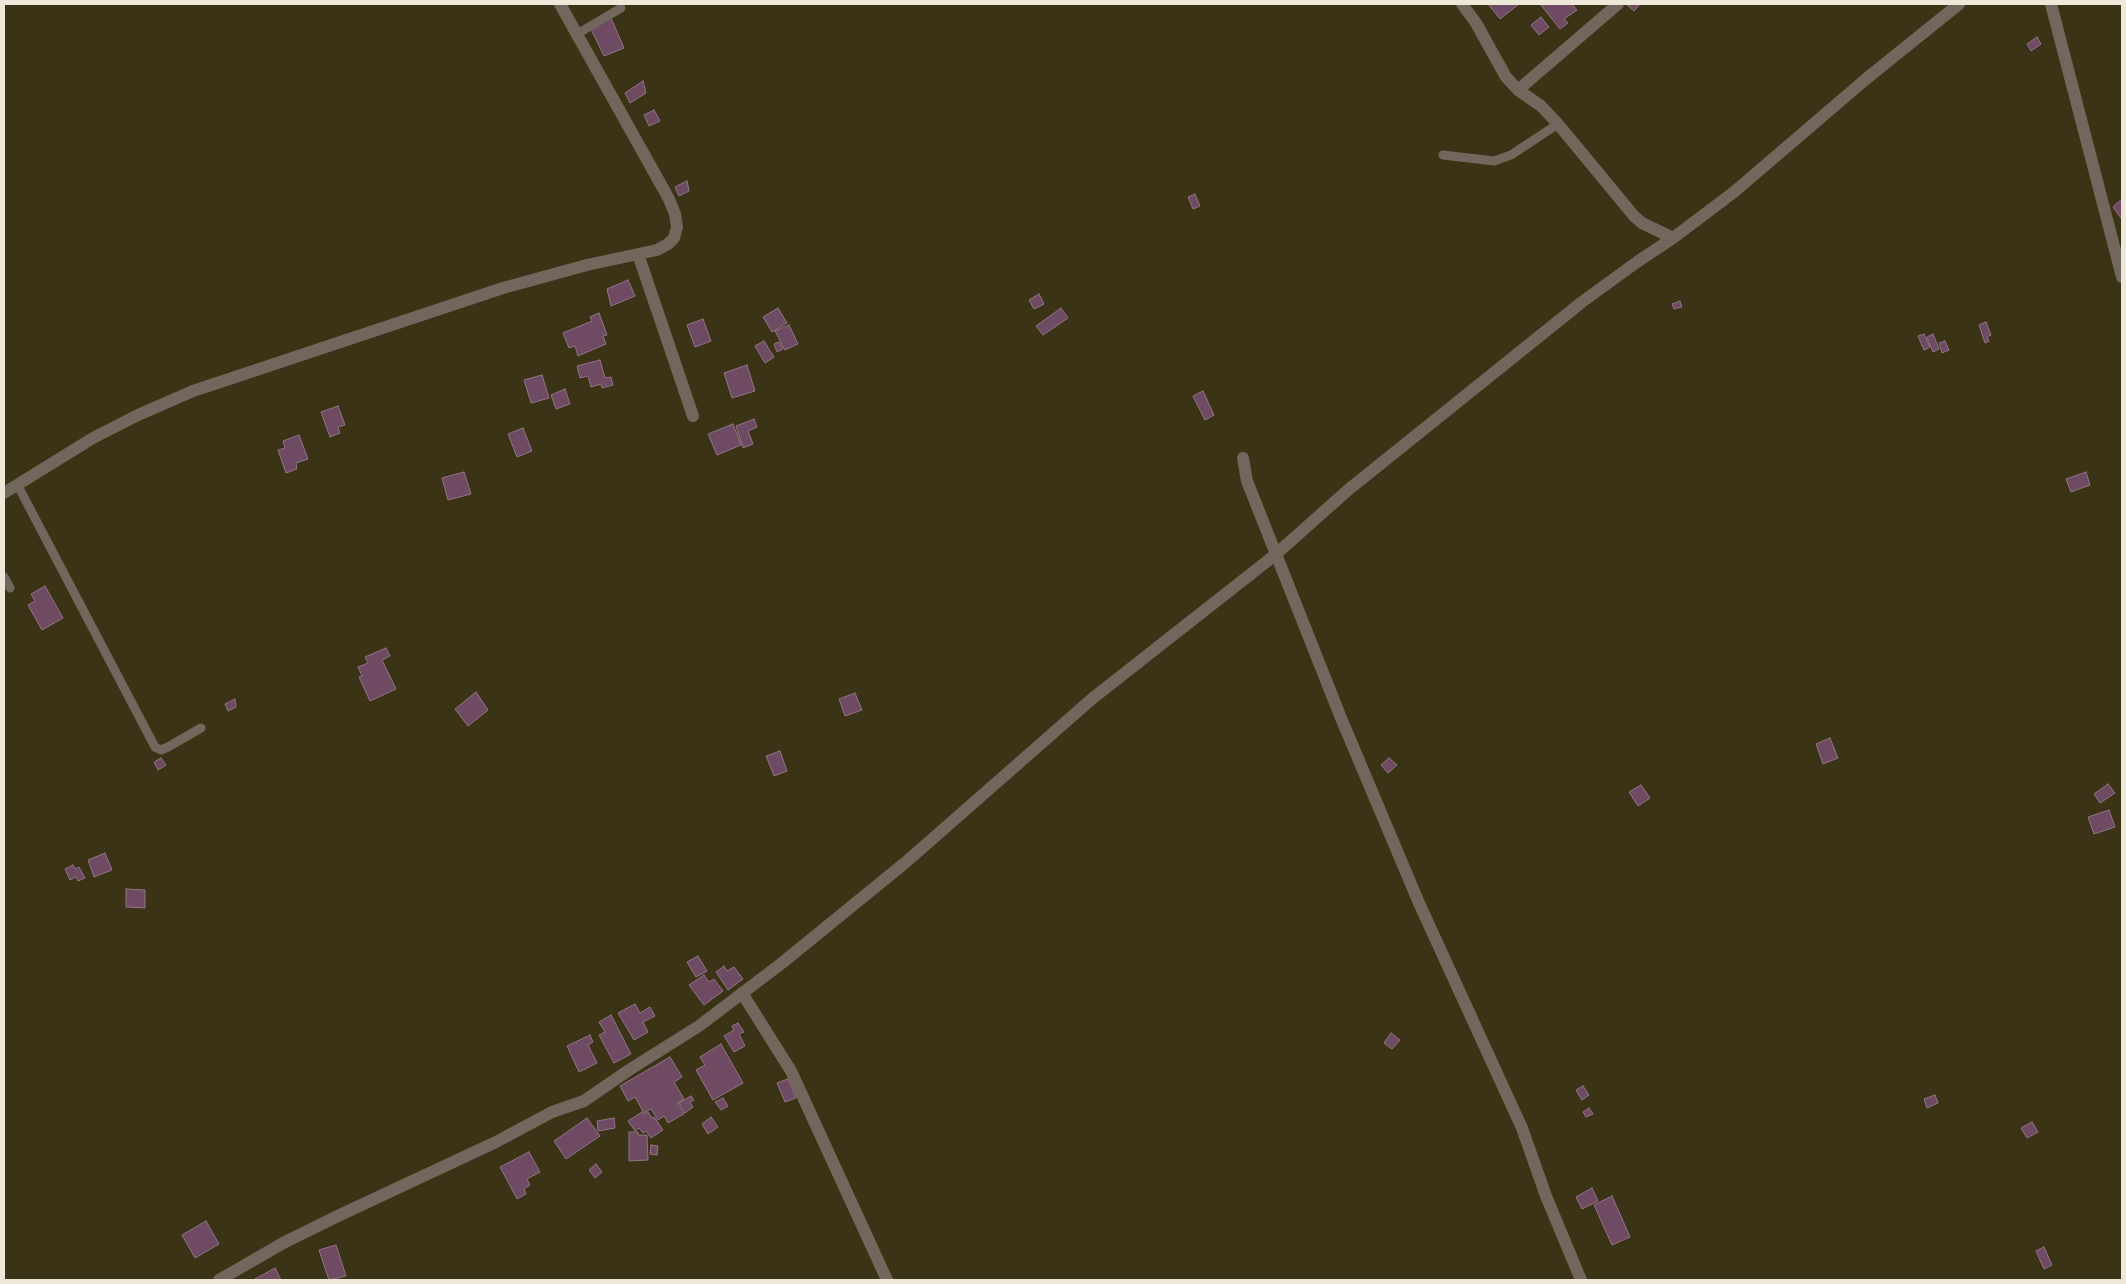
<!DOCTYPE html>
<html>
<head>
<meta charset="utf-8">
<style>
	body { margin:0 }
	#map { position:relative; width:2126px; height:1284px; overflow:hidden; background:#3b3316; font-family:"Exo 2",sans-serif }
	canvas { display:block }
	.frame { position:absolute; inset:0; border:5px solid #ede8d7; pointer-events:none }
</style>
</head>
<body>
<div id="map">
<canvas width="2126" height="1284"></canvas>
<div class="frame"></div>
</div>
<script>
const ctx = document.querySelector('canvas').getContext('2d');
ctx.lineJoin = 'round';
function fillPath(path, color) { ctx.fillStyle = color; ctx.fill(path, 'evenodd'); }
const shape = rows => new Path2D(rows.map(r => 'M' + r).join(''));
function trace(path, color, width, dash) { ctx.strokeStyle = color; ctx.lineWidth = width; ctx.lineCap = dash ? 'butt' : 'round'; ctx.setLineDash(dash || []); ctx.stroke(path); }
const building = shape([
	[1488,4,1519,4,1500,19,1488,4],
	[1540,4,1572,4,1577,10,1564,19,1568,23,1560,29,1540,4],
	[1626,4,1640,4,1634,11,1626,4],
	[1541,17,1549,27,1539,35,1531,25,1541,17],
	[611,18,624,48,604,56,590,27,611,18],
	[2037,37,2041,44,2031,51,2027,44,2037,37],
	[643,81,646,93,630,103,625,93,643,81],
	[654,110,660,121,649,126,644,115,654,110],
	[687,181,689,191,679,196,675,187,687,181],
	[1195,194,1200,206,1193,209,1188,197,1195,194],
	[2122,199,2122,217,2121,218,2113,207,2122,199],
	[628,280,635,296,611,306,607,289,628,280],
	[1039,294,1044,304,1034,309,1029,300,1039,294],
	[1680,301,1682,307,1674,309,1672,304,1680,301],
	[778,308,787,323,772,332,763,317,778,308],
	[1061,308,1068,318,1043,335,1036,326,1061,308],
	[599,313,607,335,603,336,606,344,578,356,575,346,569,348,563,333,592,321,590,317,599,313],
	[703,319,711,341,695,347,687,325,703,319],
	[1986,322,1991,335,1987,337,1989,341,1985,343,1979,325,1986,322],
	[789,325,798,344,785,350,775,331,789,325],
	[1924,334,1930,347,1924,350,1918,336,1924,334],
	[1933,334,1939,349,1933,352,1927,337,1933,334],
	[764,341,774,357,765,363,755,346,764,341],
	[1945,341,1949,350,1942,353,1939,343,1945,341],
	[779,342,783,349,777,352,774,344,779,342],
	[600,360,605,378,611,377,613,385,602,388,601,384,591,387,588,376,580,378,577,366,600,360],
	[747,365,755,391,732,398,724,373,747,365],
	[542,375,549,398,531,403,524,380,542,375],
	[565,389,570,404,556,409,551,395,565,389],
	[1203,391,1214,415,1205,420,1193,396,1203,391],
	[338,406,345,425,338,427,340,433,330,437,321,412,338,406],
	[754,419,757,427,748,431,753,444,743,448,736,426,754,419],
	[733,424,741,445,717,455,708,434,733,424],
	[523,428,532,451,517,457,508,434,523,428],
	[299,435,308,459,296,463,297,469,286,473,278,450,285,448,283,441,299,435],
	[464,472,471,494,448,500,442,478,464,472],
	[2086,472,2090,485,2071,492,2066,479,2086,472],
	[45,586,63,618,42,630,28,605,35,601,31,594,45,586],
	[386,648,390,656,382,660,396,689,370,701,359,677,362,676,358,667,368,663,365,657,386,648],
	[476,692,488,710,468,726,455,709,476,692],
	[855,693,862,710,845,716,839,699,855,693],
	[235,699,236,707,228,711,225,704,235,699],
	[1830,738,1838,758,1823,764,1816,744,1830,738],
	[780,751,787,771,774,776,766,756,780,751],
	[161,758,166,765,158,770,154,762,161,758],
	[1389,758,1397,765,1388,773,1381,765,1389,758],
	[2108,784,2115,793,2100,803,2094,794,2108,784],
	[1641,785,1650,798,1638,806,1629,792,1641,785],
	[2109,810,2115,827,2094,834,2088,817,2109,810],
	[105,853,112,870,94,877,88,860,105,853],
	[73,865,75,869,79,867,85,878,78,881,76,877,70,880,65,869,73,865],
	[126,889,145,890,145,908,126,907,126,889],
	[698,956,707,971,696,977,687,962,698,956],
	[724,966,727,971,734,967,743,979,728,990,716,972,724,966],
	[704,975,709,982,714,979,723,991,704,1005,689,985,704,975],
	[635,1004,640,1013,650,1007,655,1016,643,1022,648,1032,634,1040,618,1013,635,1004],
	[611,1015,631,1054,614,1063,599,1035,605,1032,599,1022,611,1015],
	[738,1023,744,1032,739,1034,745,1046,734,1052,724,1036,734,1030,732,1026,738,1023],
	[1391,1033,1400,1040,1392,1049,1384,1043,1391,1033],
	[590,1035,593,1042,588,1045,597,1063,579,1072,567,1046,590,1035],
	[721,1044,743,1083,713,1100,696,1070,705,1065,700,1057,721,1044],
	[670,1057,682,1077,674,1082,684,1099,677,1103,684,1114,668,1123,664,1116,658,1120,651,1109,644,1113,635,1097,628,1101,620,1086,670,1057],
	[788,1079,796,1098,785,1102,777,1083,788,1079],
	[1583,1086,1589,1095,1582,1100,1576,1090,1583,1086],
	[1935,1095,1938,1103,1927,1108,1924,1099,1935,1095],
	[691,1096,694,1100,690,1102,693,1107,685,1113,679,1103,691,1096],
	[723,1098,728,1106,721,1110,715,1102,723,1098],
	[1589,1108,1593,1114,1586,1117,1583,1112,1589,1108],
	[642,1112,644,1115,648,1112,652,1118,654,1117,663,1130,651,1138,646,1131,643,1133,639,1128,635,1131,628,1121,642,1112],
	[711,1117,718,1127,708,1134,702,1124,711,1117],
	[587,1118,600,1136,566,1159,554,1141,587,1118],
	[614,1118,615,1128,598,1131,597,1121,614,1118],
	[2032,1122,2038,1132,2027,1138,2021,1128,2032,1122],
	[629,1132,638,1132,638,1135,647,1135,648,1160,629,1161,629,1132],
	[651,1145,658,1146,657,1155,650,1154,651,1145],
	[529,1152,540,1172,527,1179,530,1185,524,1189,526,1194,517,1199,500,1167,529,1152],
	[596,1164,602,1172,595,1178,589,1170,596,1164],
	[1592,1188,1598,1201,1582,1209,1576,1197,1592,1188],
	[1612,1196,1630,1237,1612,1245,1594,1205,1612,1196],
	[206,1221,219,1244,195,1258,182,1235,206,1221],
	[336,1245,346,1276,329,1280,319,1250,336,1245],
	[2044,1247,2052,1265,2044,1269,2036,1251,2044,1247],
	[275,1268,281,1280,253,1280,275,1268]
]);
fillPath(building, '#6e4b62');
trace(building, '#927487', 1);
trace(shape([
	[577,34,621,8],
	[1443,155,1494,161,1511,155,1558,124],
	[17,484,155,747,161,750,168,747,201,728],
	[4,577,10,588]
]), '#73665d', 9);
trace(shape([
	[1462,4,1476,23,1506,77,1518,90,1541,106,1558,124,1634,216,1642,223,1673,238],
	[2051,4,2122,277],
	[1518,90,1618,4],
	[638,254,693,416],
	[1243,458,1247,481,1341,718,1419,903,1522,1128,1546,1196,1581,1280],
	[4,493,93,438,138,415,193,391,503,288,587,265,657,250,668,244,674,238,677,227,675,214,669,199,560,4],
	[742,993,791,1071,887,1280],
	[219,1280,285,1242,342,1214,496,1142,552,1112,584,1101,629,1070,699,1026,782,963,906,862,1093,698,1275,555,1348,490,1582,302,1637,262,1673,238,1734,192,1866,79,1959,4]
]), '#73665d', 12);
</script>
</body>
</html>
